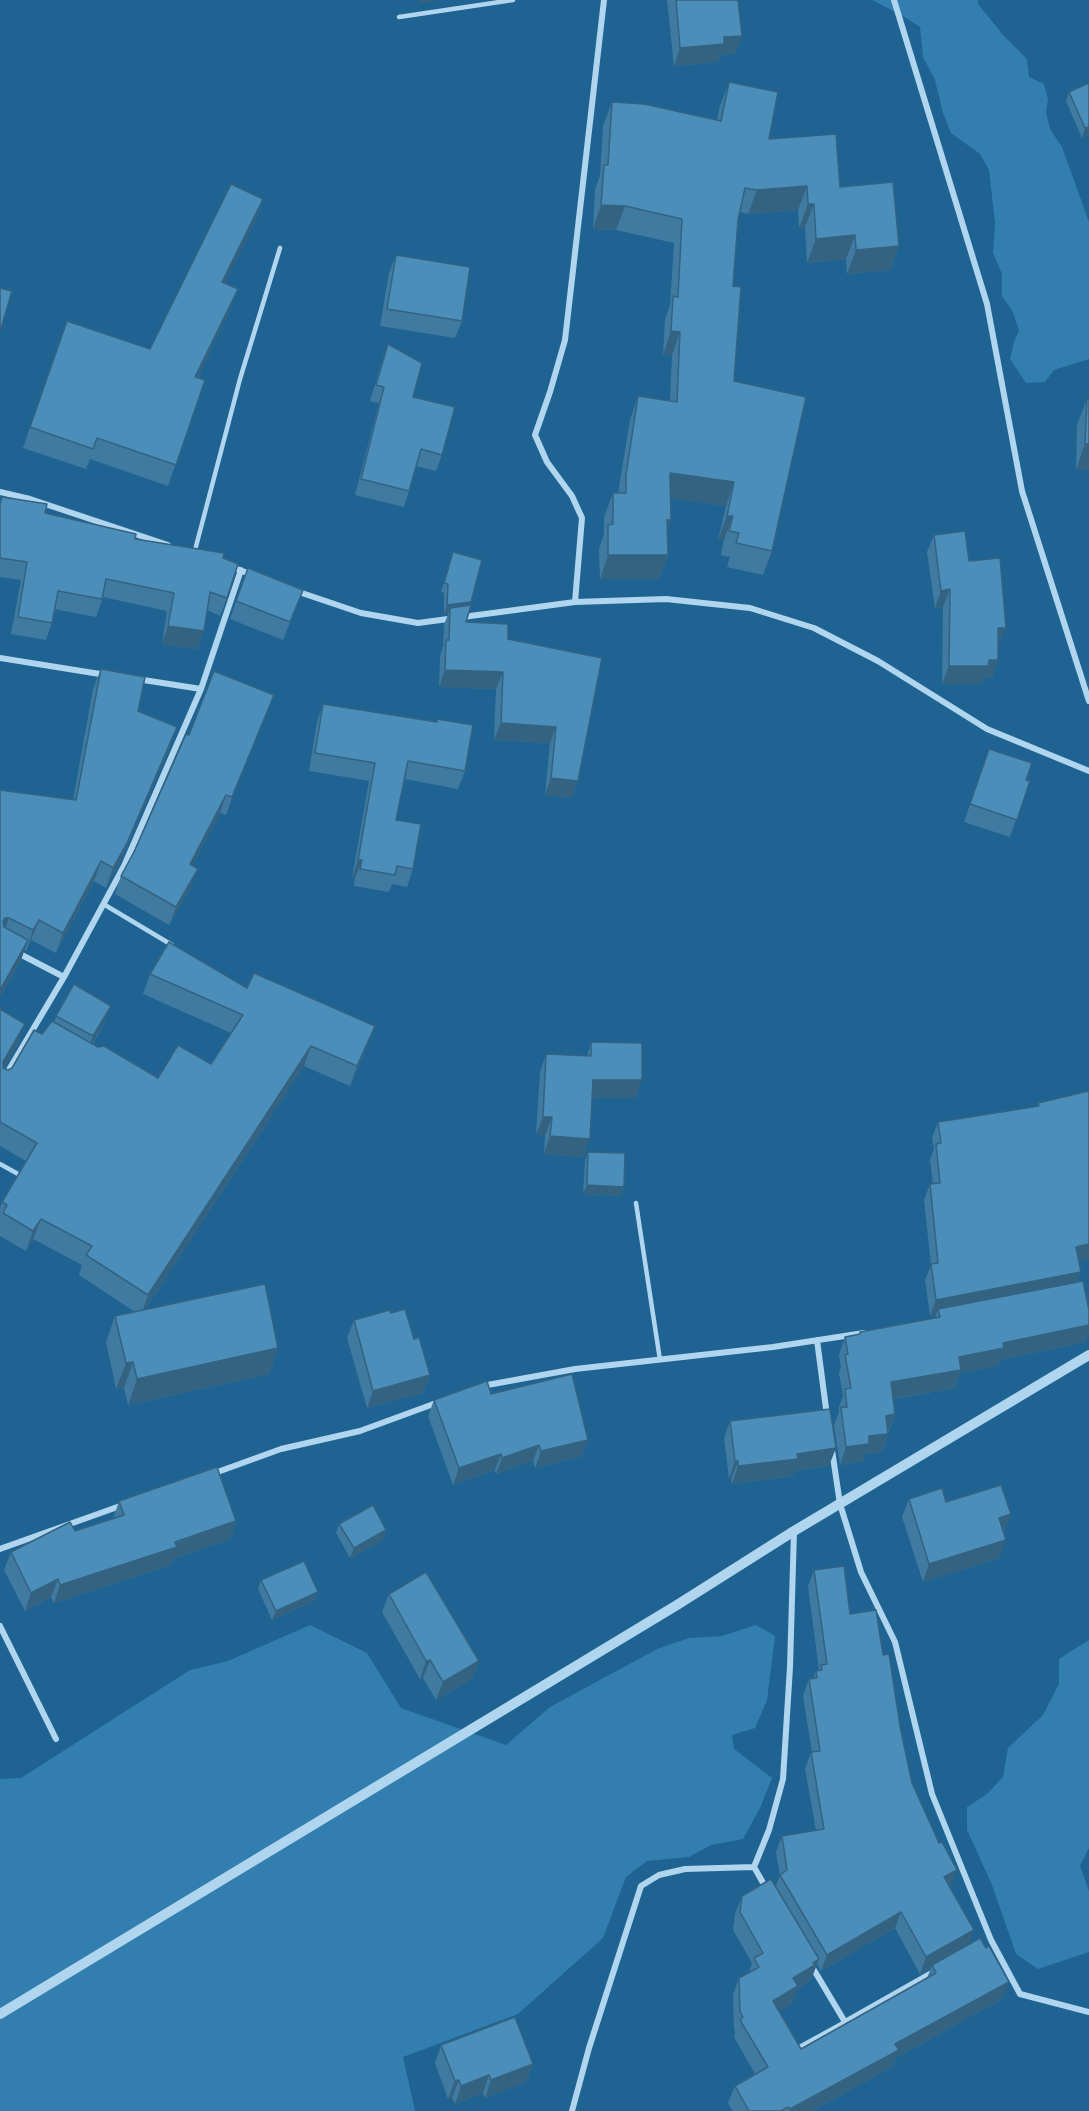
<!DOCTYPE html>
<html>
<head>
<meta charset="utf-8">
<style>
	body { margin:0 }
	canvas { display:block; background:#1e6392 }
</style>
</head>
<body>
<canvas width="1089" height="2111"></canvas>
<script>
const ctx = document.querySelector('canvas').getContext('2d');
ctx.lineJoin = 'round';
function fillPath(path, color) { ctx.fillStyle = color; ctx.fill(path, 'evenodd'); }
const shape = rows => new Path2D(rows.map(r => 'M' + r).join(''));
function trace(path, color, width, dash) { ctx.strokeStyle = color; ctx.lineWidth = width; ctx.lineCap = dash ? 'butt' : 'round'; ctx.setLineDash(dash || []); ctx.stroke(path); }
fillPath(shape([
	[872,0,978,0,978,4,1004,36,1027,59,1029,77,1044,84,1048,99,1046,112,1050,129,1062,147,1089,222,1089,359,1054,370,1045,382,1026,383,1010,359,1014,342,1019,331,1013,312,1002,296,1002,274,993,253,995,223,989,170,980,154,951,133,943,113,935,80,923,57,920,27,903,16],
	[310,1625,367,1653,401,1708,506,1745,550,1707,657,1649,689,1638,722,1636,756,1625,775,1636,767,1700,755,1728,732,1735,734,1749,772,1778,760,1808,743,1839,711,1845,689,1857,647,1861,626,1877,603,1938,518,2014,403,2057,415,2111,0,2111,0,1779,21,1778,190,1670,228,1661],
	[1089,1640,1089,1848,1080,1866,1089,1891,1089,1952,1038,1969,1016,1954,992,1885,967,1830,967,1807,987,1794,1003,1777,1008,1748,1043,1715,1059,1684,1059,1659]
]), '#327eaf');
trace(shape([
	[399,17,513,0],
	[194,554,240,379,280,248],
	[105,905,172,945],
	[0,1164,18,1174],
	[636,1203,660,1360],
	[796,2049,845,2022]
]), '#b0d5ee', 4.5);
trace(shape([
	[894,0,987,304,1022,491,1089,701],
	[0,492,30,499,168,545],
	[229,566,253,575],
	[296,591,361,613,418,623,575,602,666,599,750,608,814,628,878,661,987,729,1089,771],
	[575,602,582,518,572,496,547,462,535,435,550,392,565,340,604,0],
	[0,658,106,675],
	[137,679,201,689],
	[16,952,64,977],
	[0,1085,64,977,124,866,201,689,241,570],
	[817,1340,827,1416],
	[482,1386,575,1369,773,1347,864,1333],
	[832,1450,840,1504,861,1572,895,1642,932,1794,991,1940,1020,1994,1089,2012],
	[212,1474,281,1449,360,1431,439,1402],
	[0,1549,123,1505],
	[0,1626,56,1739],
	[766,1888,754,1867,769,1830,783,1779,790,1667,794,1531],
	[811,1965,845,2022,935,1971],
	[572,2111,589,2048,641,1886,659,1875,685,1869,754,1867]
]), '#b0d5ee', 6);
trace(shape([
	[0,2014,677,1605,794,1531,1089,1355]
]), '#b0d5ee', 10);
fillPath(shape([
	[667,0,738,0,742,36,735,53,720,55,718,62,674,66],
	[729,82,769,139,840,187,899,246,890,270,847,274,846,259,807,263,805,227,799,228,798,210,748,214,740,212,738,220,733,286,734,381,772,551,763,575,727,567,730,557,721,555,724,540,718,540,726,506,671,498,671,520,667,532,668,555,659,579,600,579,599,549,604,534,604,517,613,493,618,493,630,420,638,396,670,401,672,355,663,355,665,320,670,305,674,243,616,230,593,229,595,189,600,176,603,126,612,102,717,120,720,106],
	[1089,83,1089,134,1082,138,1066,101,1069,92],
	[263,199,256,220,224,283,230,310,198,377,205,380,168,486,90,459,86,469,23,448,59,341,150,349],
	[396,255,462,321,455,338,380,326,389,273],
	[388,344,442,455,436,471,416,466,409,491,404,507,355,495,379,403,370,401,382,361],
	[1087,399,1089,399,1089,470,1076,470,1077,425],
	[0,503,45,513,135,539,223,558,227,598,220,616,207,610,204,631,197,649,162,644,167,611,103,597,96,617,54,609,52,623,46,640,11,634,21,580,0,577],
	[934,535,969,561,999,645,998,645,998,660,992,678,984,677,982,684,942,684,943,607,935,608,927,552],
	[453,552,470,605,466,622,508,639,602,658,572,798,545,795,550,743,494,740,496,689,439,687,440,656,443,647,444,625,448,614,444,614,444,593,441,592],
	[248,568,296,608,283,640,230,619],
	[101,669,170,747,119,864,106,888,94,881,56,953,31,940,26,951,24,950,21,960,0,997,0,790,73,800,93,689],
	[274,695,226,815,220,813,192,865,191,887,169,925,115,894,121,876,135,850,189,735],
	[323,704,465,771,458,789,405,779,396,820,413,869,407,887,392,884,389,892,354,886,355,878,352,878,369,781,309,771,317,722],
	[989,749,1026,780,1030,781,1010,837,964,822],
	[150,974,247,988,375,1026,367,1047,350,1086,304,1066,145,1310,278,1348,269,1374,128,1405,124,1388,116,1389,106,1342,115,1316,135,1312,79,1275,82,1265,33,1239,26,1251,0,1236,0,1208,2,1202,26,1161,0,1146,0,1009,18,1044,4,1068,8,1070,12,1068,54,1022,56,1016,104,1024,93,1044,158,1078,211,1064,231,1033,143,994],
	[591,1042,636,1098,592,1098,583,1157,544,1154,545,1135,536,1134,540,1072,546,1054,587,1056],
	[1038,1103,1079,1261,1077,1282,1089,1310,1089,1332,1085,1342,1000,1360,998,1366,960,1373,955,1388,893,1399,895,1414,882,1452,865,1454,863,1461,840,1465,834,1425,839,1412,839,1407,843,1396,839,1373,841,1367,839,1355,845,1337,858,1335,860,1332,935,1318,936,1315,930,1316,925,1280,931,1265,924,1200,930,1184,933,1184,930,1160,934,1149,932,1138,938,1122,1037,1107],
	[588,1152,624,1187,621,1196,583,1194,585,1161],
	[391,1313,414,1339,430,1375,423,1393,367,1408,347,1338,354,1320],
	[491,1394,588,1440,582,1456,535,1468,533,1461,496,1474,495,1470,453,1485,428,1416,434,1400],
	[730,1421,829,1466,794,1471,792,1476,732,1484,731,1479,729,1479,724,1438],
	[909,1499,946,1502,1011,1514,1003,1532,999,1558,923,1582,902,1517],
	[119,1501,236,1521,230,1539,173,1559,171,1565,54,1603,51,1597,25,1611,4,1570,11,1552,113,1519],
	[339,1524,383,1540,350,1558,336,1533],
	[814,1570,883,1655,900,1726,912,1783,951,1887,950,1887,969,1944,1002,1999,896,2058,892,2067,812,2111,733,2111,728,2103,735,2086,755,2074,734,2037,735,2032,734,2028,733,1995,739,1978,749,1972,752,1963,733,1930,735,1914,742,1896,776,1886,780,1876,776,1852,782,1836,816,1830,805,1769,811,1752,812,1752,803,1696,809,1679,813,1679,816,1671,819,1670,808,1586],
	[895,1928,920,1974,931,1968,927,1978,801,2049,779,2011,792,2004,797,1989,808,1982,810,1978,812,1977,817,1964,821,1971],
	[261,1580,318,1592,314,1601,272,1620,258,1589],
	[389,1594,479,1661,472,1679,436,1700,423,1678,420,1679,382,1612],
	[441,2045,533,2064,526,2082,485,2098,483,2093,455,2104,452,2098,448,2099,435,2063]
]), '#407aa0');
fillPath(shape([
	[420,0,439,0,418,4],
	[742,36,735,53,720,55,718,62,674,66,680,48,724,37],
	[1089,127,1089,134,1082,138,1085,128],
	[807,186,798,210,748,214,757,190],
	[263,199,256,220,215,303,222,282],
	[808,204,814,204,805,227,799,228],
	[601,205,625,206,616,230,593,229],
	[855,235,846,259,807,263,816,239],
	[899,246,890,270,847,274,856,250],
	[238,289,230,310,188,398,195,377],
	[671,331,680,332,672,355,663,355],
	[1085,444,1089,444,1089,470,1076,470],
	[670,473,734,482,726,506,661,497],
	[727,516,733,516,724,540,718,540],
	[667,520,671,520,663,544],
	[608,555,668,555,659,579,600,579],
	[950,589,943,607,935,608,941,591],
	[471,602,468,611,450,608,448,614,444,614,447,605],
	[168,626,204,631,197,649,162,644],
	[998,628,1006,628,999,645,992,645],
	[989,660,998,660,992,678,984,677,982,684,942,684,949,666],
	[445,670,503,672,496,689,439,687],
	[274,695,267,713,226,815,232,797],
	[501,723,556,727,550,743,494,740],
	[177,727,170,747,119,864,106,888,113,868],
	[551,778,578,781,572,798,545,795],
	[226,795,220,813,184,882,190,864],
	[358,860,362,860,355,878,352,878],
	[101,861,94,881,56,953,63,933],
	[198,869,191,887,169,925,176,907],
	[5,918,9,918,2,938,3,921],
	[39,920,31,940,26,951,33,930],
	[28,940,21,960,0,997,0,990],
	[111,1006,104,1024,86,1054,93,1036],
	[25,1024,18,1044,0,1075,3,1062],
	[375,1026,367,1047,350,1086,357,1066],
	[311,1046,304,1066,141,1316,148,1295],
	[593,1080,642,1080,636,1098,587,1098],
	[543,1117,552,1117,545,1135,536,1134],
	[550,1136,590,1139,583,1157,544,1154],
	[587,1185,624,1187,621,1196,583,1194],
	[41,1219,33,1239,26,1251,33,1231],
	[1089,1244,1089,1259,1070,1263,1076,1247],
	[1081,1272,1075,1288,938,1309,936,1315,930,1316,936,1300],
	[1089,1325,1089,1332,1085,1342,1000,1360,998,1366,960,1373,955,1388,885,1400,891,1382,959,1357,1003,1343],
	[278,1348,269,1374,128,1405,137,1379],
	[133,1362,124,1388,116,1389,126,1363],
	[430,1375,423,1393,367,1408,373,1391],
	[895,1414,888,1432,880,1433,886,1416],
	[888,1434,882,1452,865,1454,863,1461,840,1465,846,1447,869,1436],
	[588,1440,582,1456,535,1468,541,1451],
	[539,1445,533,1461,496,1474,502,1458],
	[836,1448,829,1466,794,1471,792,1476,732,1484,738,1466,797,1454],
	[501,1454,495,1470,453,1485,459,1468],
	[735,1461,738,1461,731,1479,729,1479],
	[1011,1514,1004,1532,993,1536,999,1518],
	[236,1521,230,1539,173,1559,171,1565,54,1603,60,1585],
	[386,1530,383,1540,350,1558,354,1548],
	[1006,1540,999,1558,923,1582,929,1564],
	[58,1579,51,1597,25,1611,31,1593],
	[318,1592,314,1601,272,1620,276,1611],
	[430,1660,423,1678,420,1679,426,1661],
	[479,1661,472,1679,436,1700,443,1682],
	[957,1870,951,1887,938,1894,944,1877],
	[901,1912,895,1928,821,1971,827,1955],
	[974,1930,968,1947,932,1965,931,1968,920,1974,926,1957],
	[819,1959,812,1977,810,1978,808,1982,797,1989,792,2004,766,2019,773,2001,793,1978],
	[1009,1982,1002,1999,896,2058,892,2067,812,2111,789,2111,790,2109,895,2044],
	[533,2064,526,2082,485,2098,491,2080],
	[489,2075,483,2093,455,2104,461,2086],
	[459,2080,452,2098,448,2099,455,2081]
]), '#346382');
const building = shape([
	[676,0,738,0,742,36,724,37,724,44,680,48,676,0],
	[729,82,778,92,769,139,836,134,840,187,893,182,899,246,856,250,855,235,816,239,814,204,808,204,807,186,757,190,745,188,738,220,733,286,741,287,734,381,806,397,772,551,736,543,739,533,729,531,733,516,727,516,734,482,670,473,671,520,667,520,668,555,608,555,608,525,613,524,613,493,626,493,626,475,638,396,677,402,680,332,671,331,673,296,678,297,682,219,625,206,601,205,604,165,608,165,612,102,644,104,721,121,729,82],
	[1089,83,1089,127,1085,128,1069,92,1089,83],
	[231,184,263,199,222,282,238,289,195,377,205,380,176,465,97,438,93,449,30,427,67,321,150,349,231,184],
	[396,255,470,267,462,321,387,309,396,255],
	[0,288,12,291,0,332,0,288],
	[388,344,422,363,413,397,455,407,442,455,421,449,409,491,361,479,384,387,376,385,388,344],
	[1087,399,1089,399,1089,444,1085,444,1087,399],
	[2,497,47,504,45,513,136,534,135,539,224,553,223,558,238,564,227,598,210,592,204,631,168,626,174,593,106,579,102,599,58,591,52,623,18,617,27,562,0,558,0,504,2,497],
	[965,531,969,561,1000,558,1006,628,998,628,998,660,989,660,988,666,949,666,950,589,941,591,934,535,965,531],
	[453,552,482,560,471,602,447,605,448,584,444,583,453,552],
	[248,568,303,590,290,622,236,601,248,568],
	[471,605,466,622,508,624,508,639,602,658,578,781,551,778,556,727,501,723,503,672,445,670,446,640,449,640,450,608,471,605],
	[101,669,145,677,138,711,177,727,127,843,113,868,101,861,63,933,39,920,33,930,9,918,5,918,3,921,4,927,28,940,0,990,0,790,76,800,101,669],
	[214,671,274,695,232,797,226,795,190,864,198,869,176,907,121,876,135,850,186,734,189,735,214,671],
	[323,704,437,722,437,719,473,725,465,771,408,761,396,820,421,824,413,869,397,866,395,875,360,869,362,860,358,860,375,763,315,753,323,704],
	[989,749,1032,763,1026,780,1030,781,1017,820,970,804,989,749],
	[169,942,247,988,254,973,375,1026,357,1066,311,1046,148,1295,86,1255,92,1246,41,1219,33,1231,3,1213,7,1205,2,1202,37,1143,0,1122,0,1009,25,1024,3,1062,3,1068,8,1070,12,1068,34,1030,42,1034,52,1021,98,1047,104,1046,158,1078,178,1045,211,1064,243,1015,150,974,169,942],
	[74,984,111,1006,93,1036,56,1016,74,984],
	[591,1042,642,1043,642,1080,593,1080,590,1139,550,1136,552,1117,543,1117,546,1054,591,1056,591,1042],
	[1089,1091,1089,1244,1076,1247,1081,1272,936,1300,931,1264,938,1263,930,1184,940,1183,936,1144,941,1143,938,1122,1039,1106,1038,1103,1089,1091],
	[588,1152,625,1153,624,1187,587,1185,588,1152],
	[1083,1281,1089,1310,1089,1325,1003,1343,1004,1348,959,1357,961,1370,891,1382,895,1414,886,1416,888,1434,869,1436,869,1444,846,1447,841,1407,847,1407,845,1389,851,1388,845,1355,848,1354,845,1337,860,1334,860,1332,940,1317,938,1309,1083,1281],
	[265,1284,278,1348,137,1379,133,1362,126,1363,115,1316,265,1284],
	[405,1309,414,1339,419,1337,430,1375,373,1391,354,1320,390,1310,391,1313,405,1309],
	[572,1374,588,1440,541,1451,539,1445,502,1458,501,1454,459,1468,434,1400,487,1381,491,1394,572,1374],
	[830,1409,836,1448,797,1454,798,1459,738,1466,738,1461,735,1461,730,1421,830,1409],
	[217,1467,236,1521,175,1542,177,1547,60,1585,58,1579,31,1593,11,1552,70,1522,75,1531,124,1515,119,1501,217,1467],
	[1001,1485,1011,1514,999,1518,1006,1540,929,1564,909,1499,942,1488,946,1502,1001,1485],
	[373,1505,386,1530,354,1548,339,1524,373,1505],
	[304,1561,318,1592,276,1611,261,1580,304,1561],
	[844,1566,850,1614,876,1610,883,1655,889,1654,900,1726,912,1783,939,1843,942,1842,957,1870,944,1877,974,1930,926,1957,901,1912,827,1955,780,1875,787,1870,782,1836,824,1829,811,1752,820,1751,809,1679,817,1678,816,1671,822,1670,821,1665,827,1664,814,1570,844,1566],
	[426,1572,479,1661,443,1682,430,1660,426,1661,389,1594,426,1572],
	[771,1879,819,1959,813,1963,815,1965,793,1978,798,1986,773,2001,801,2049,936,1973,932,1965,980,1938,986,1948,989,1946,1009,1982,895,2044,899,2050,790,2109,788,2107,781,2111,749,2111,735,2086,768,2067,740,2020,743,2017,740,2011,739,1978,759,1967,754,1958,763,1953,740,1912,742,1896,771,1879],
	[515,2017,533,2064,491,2080,489,2075,461,2086,459,2080,455,2081,441,2045,515,2017]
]);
fillPath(building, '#4b8eba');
trace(building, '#346382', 1.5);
</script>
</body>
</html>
